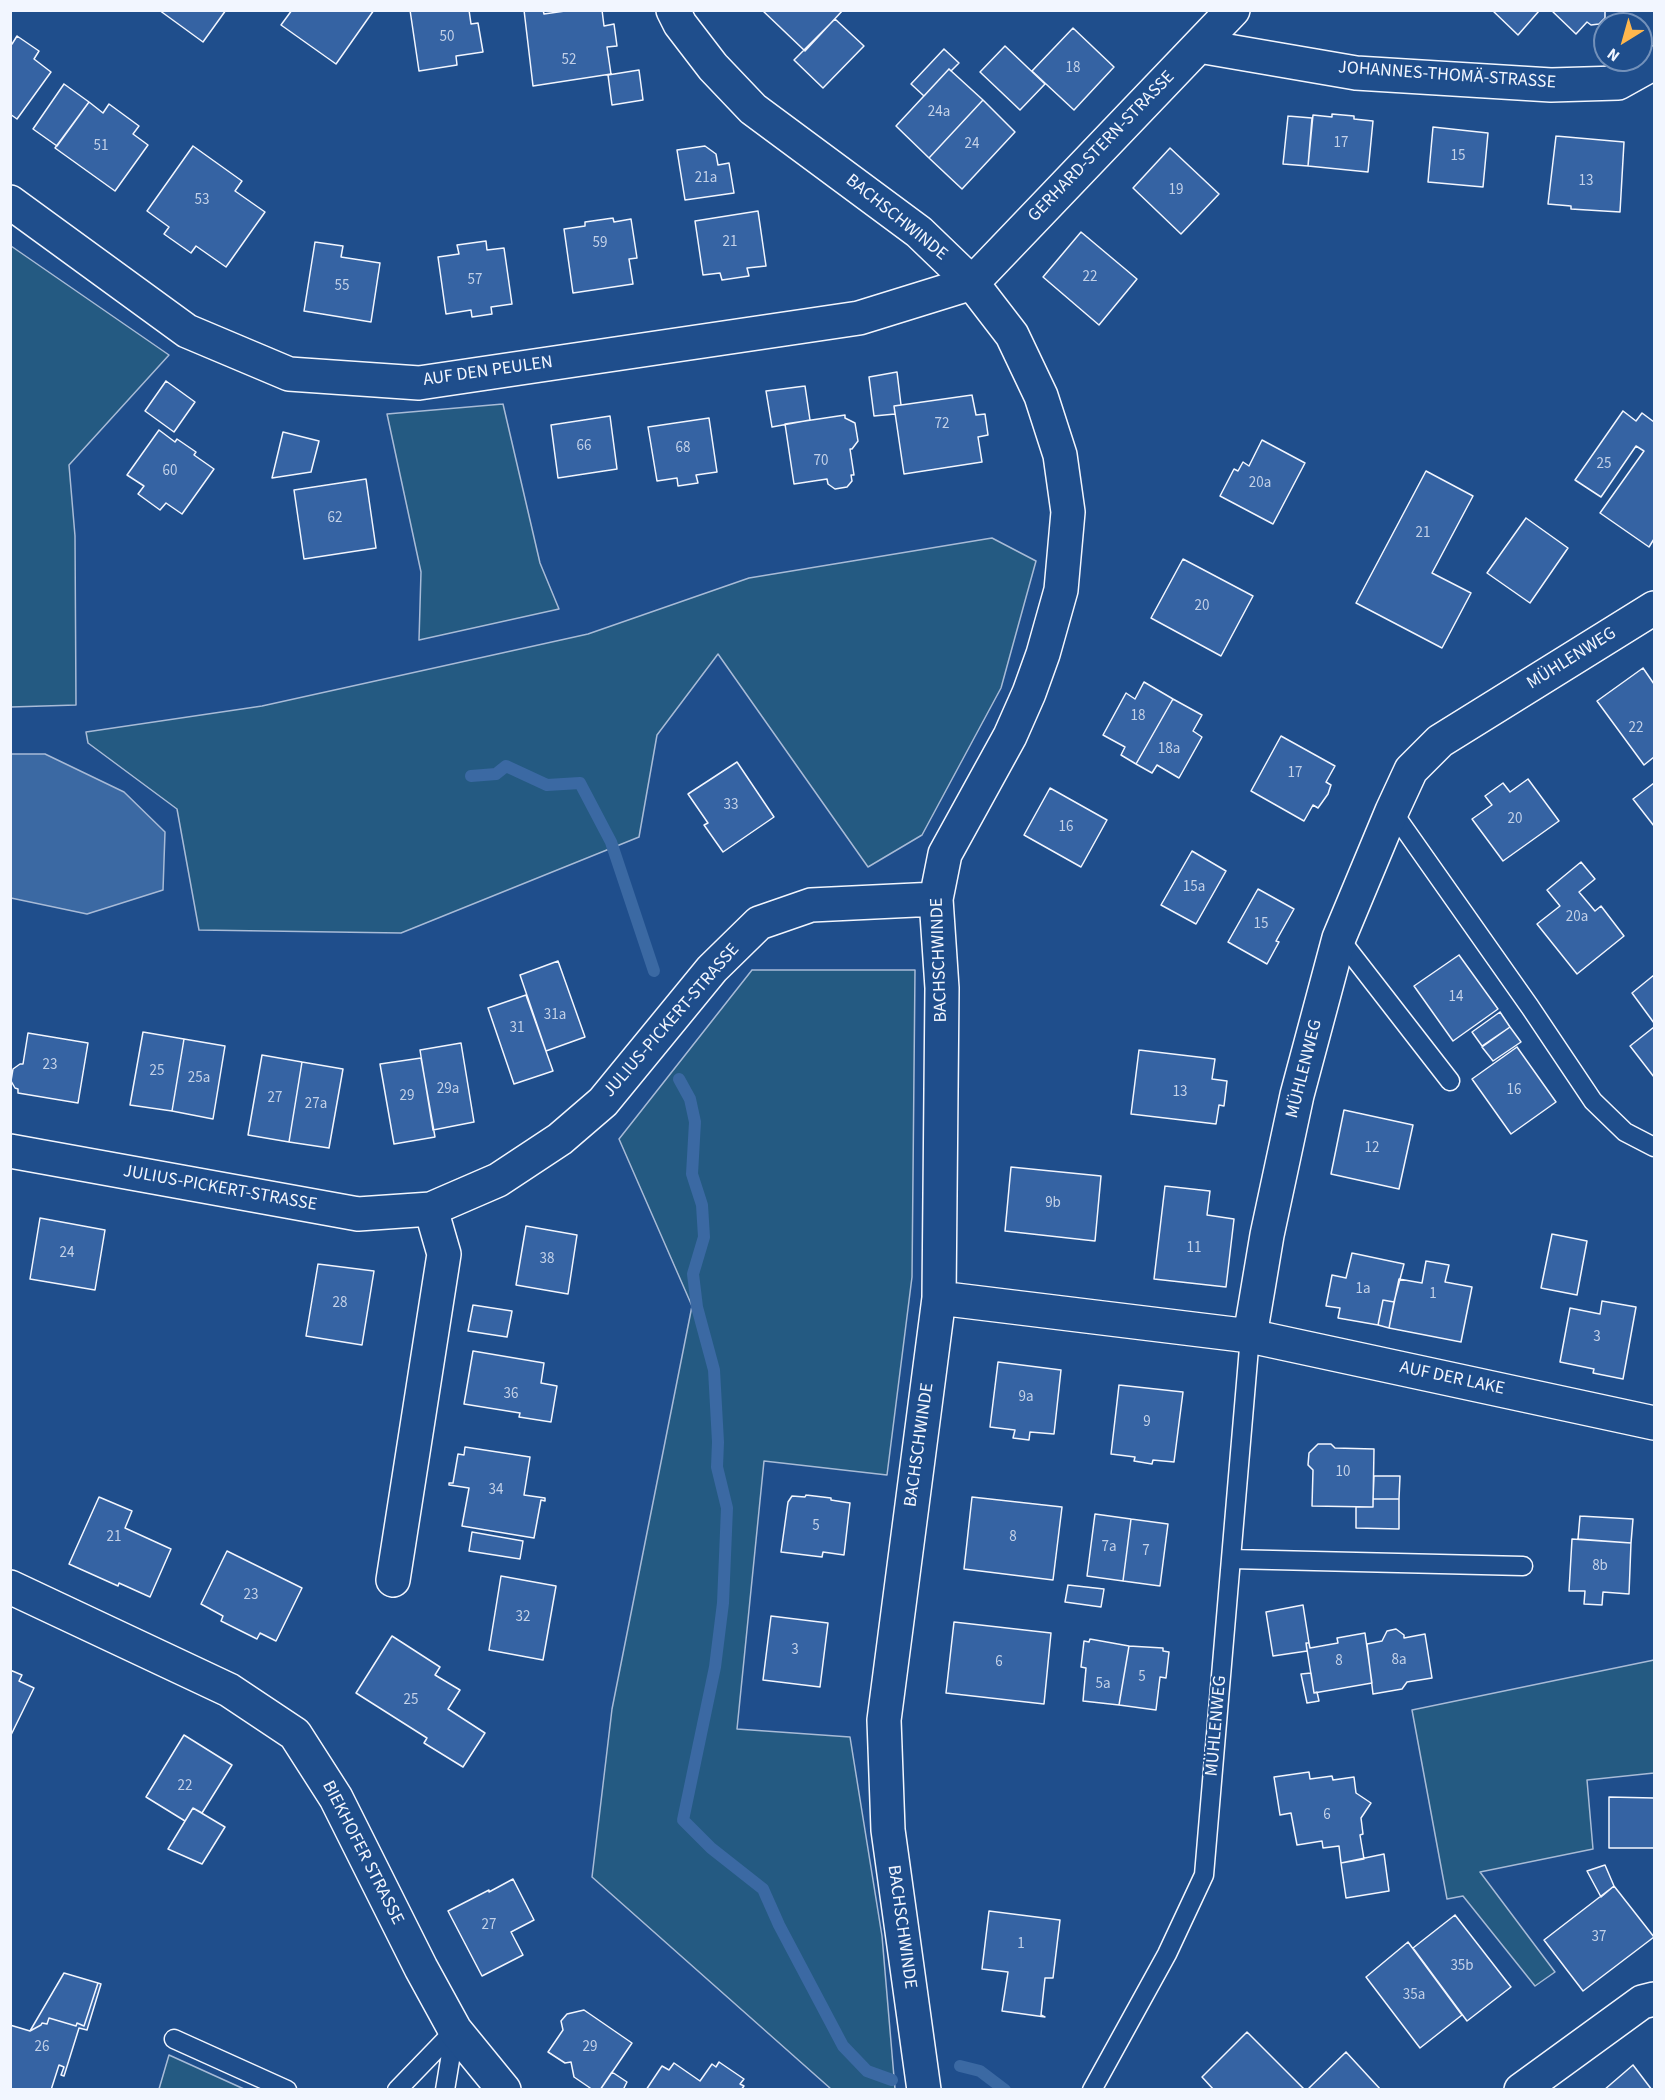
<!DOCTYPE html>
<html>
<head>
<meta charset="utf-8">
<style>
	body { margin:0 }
	#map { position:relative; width:1665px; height:2100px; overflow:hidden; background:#1f4e8c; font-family:"Source Sans 3",sans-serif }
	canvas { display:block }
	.frame { position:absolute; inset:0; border:12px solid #f2f6ff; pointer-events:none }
	.north { position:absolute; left:1593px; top:12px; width:60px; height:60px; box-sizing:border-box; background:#1f4e8c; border:2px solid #7391ba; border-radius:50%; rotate:217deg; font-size:16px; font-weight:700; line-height:24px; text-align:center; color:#f2f6ff }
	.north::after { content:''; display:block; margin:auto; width:21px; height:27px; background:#ffb74d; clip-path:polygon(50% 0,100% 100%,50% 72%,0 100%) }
</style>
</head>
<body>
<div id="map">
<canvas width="1665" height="2100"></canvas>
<div class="frame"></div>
<div class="north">N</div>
</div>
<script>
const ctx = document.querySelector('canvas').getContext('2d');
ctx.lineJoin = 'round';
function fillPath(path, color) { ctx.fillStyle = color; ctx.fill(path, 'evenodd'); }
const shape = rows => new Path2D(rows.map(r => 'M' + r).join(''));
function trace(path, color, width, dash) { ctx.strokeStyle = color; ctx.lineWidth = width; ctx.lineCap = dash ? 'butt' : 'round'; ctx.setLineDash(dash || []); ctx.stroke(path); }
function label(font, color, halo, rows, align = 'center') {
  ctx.font = font + ' "Source Sans 3",sans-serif'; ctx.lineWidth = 4.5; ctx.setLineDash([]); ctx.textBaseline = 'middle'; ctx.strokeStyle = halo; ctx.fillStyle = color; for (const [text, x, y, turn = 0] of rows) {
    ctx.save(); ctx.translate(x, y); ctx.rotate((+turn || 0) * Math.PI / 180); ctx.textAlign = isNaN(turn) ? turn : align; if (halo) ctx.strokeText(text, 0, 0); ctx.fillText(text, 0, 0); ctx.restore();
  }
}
const green = shape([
	[11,246,169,355,69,465,75,536,76,705,11,707,11,246],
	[503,404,540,563,559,609,419,640,421,572,387,414,503,404],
	[992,538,1036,561,1001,688,922,835,868,867,718,654,657,735,639,837,401,933,199,930,177,809,88,743,86,732,262,706,588,634,749,578,992,538],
	[752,970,915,970,912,1277,887,1475,764,1461,737,1729,850,1737,882,1936,895,2089,831,2089,592,1877,612,1709,692,1306,619,1139,752,970],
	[1654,1660,1654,1773,1587,1780,1593,1849,1480,1872,1555,1972,1535,1986,1463,1896,1447,1899,1412,1710,1654,1660],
	[169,2055,244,2089,159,2089,169,2055]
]);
fillPath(green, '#245a82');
trace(green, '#a8bbd7', 1.5);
const water = shape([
	[10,754,45,754,124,792,165,832,163,890,87,914,11,898,10,754]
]);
fillPath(water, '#3b69a3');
trace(water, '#a8bbd7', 1.5);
trace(shape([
	[471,776,496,774,506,766,547,785,580,783,611,842,654,971],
	[679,1079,690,1099,695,1122,692,1174,702,1205,704,1237,693,1274,697,1307,714,1370,718,1442,717,1467,727,1508,723,1603,715,1667,683,1820,711,1848,763,1889,779,1925,843,2046,867,2071,892,2080],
	[960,2066,980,2071,1005,2090]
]), '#3b69a3', 12);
const building = shape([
	[159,10,226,10,203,42,159,10],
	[292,10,374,10,336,64,281,25,292,10],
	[410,10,469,10,471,24,478,23,483,52,456,56,457,65,419,71,410,10],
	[524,10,543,10,544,14,572,10,602,10,604,26,614,24,617,46,607,47,611,74,533,86,524,10],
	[762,10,843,10,805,51,762,10],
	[1492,10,1538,10,1539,11,1518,35,1492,10],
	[1551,10,1605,10,1605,18,1599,24,1591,25,1587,22,1576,34,1551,10],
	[835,19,864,46,823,88,794,60,835,19],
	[1073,28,1114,67,1074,110,1032,71,1073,28],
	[17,36,39,51,34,59,51,72,17,119,10,114,10,43,12,44,17,36],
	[1005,46,1045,84,1020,110,980,72,1005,46],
	[944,49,959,63,951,71,949,69,924,96,911,84,944,49],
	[949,69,983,100,929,158,896,126,949,69],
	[639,70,643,100,612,105,608,75,639,70],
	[64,84,89,102,57,146,33,129,64,84],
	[983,100,1015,132,962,189,929,158,983,100],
	[89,102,103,113,109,104,139,126,133,134,148,145,115,191,55,148,89,102],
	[1332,114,1354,116,1354,119,1373,121,1368,172,1308,166,1313,115,1332,117,1332,114],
	[1288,116,1312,118,1308,166,1283,164,1288,116],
	[1433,127,1488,133,1483,187,1428,182,1433,127],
	[1556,136,1624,142,1620,212,1571,209,1571,206,1548,204,1556,136],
	[193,146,242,181,235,191,265,212,226,267,196,246,191,253,164,234,169,227,147,211,193,146],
	[705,146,716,154,718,165,729,163,734,193,685,200,677,150,705,146],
	[1170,148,1219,194,1181,234,1133,188,1170,148],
	[758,211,766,266,747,268,749,276,722,280,720,273,703,275,695,221,758,211],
	[613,218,614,222,631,219,637,258,629,259,633,284,573,293,564,229,585,226,585,222,613,218],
	[1081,232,1137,279,1099,325,1043,277,1081,232],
	[486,241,487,250,504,248,512,304,491,307,492,314,472,317,471,310,446,314,438,257,459,254,457,245,486,241],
	[315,242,343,246,341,257,380,263,371,322,304,311,315,242],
	[897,372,901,405,894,406,895,414,874,416,869,377,897,372],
	[166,381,195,402,174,432,145,411,166,381],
	[805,386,810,420,772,427,766,391,805,386],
	[972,395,976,415,985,414,988,435,978,437,982,462,904,474,894,406,972,395],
	[1623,411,1636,421,1642,413,1654,422,1654,539,1649,547,1600,513,1644,451,1636,446,1601,497,1575,480,1623,411],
	[845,415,845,418,855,423,858,441,852,449,850,449,854,475,851,475,852,481,847,487,835,489,828,484,827,479,794,484,785,424,845,415],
	[610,416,617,469,558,478,551,425,610,416],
	[709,418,717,472,696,475,698,483,678,486,677,478,657,481,648,427,709,418],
	[159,430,175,442,177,439,196,452,194,455,214,469,182,514,166,503,160,510,138,494,144,486,127,475,159,430],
	[283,432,319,441,311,472,272,478,283,432],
	[1262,440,1305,463,1273,524,1220,496,1234,469,1238,471,1243,462,1249,466,1262,440],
	[1426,471,1473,496,1432,573,1471,593,1442,648,1356,603,1426,471],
	[366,479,376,548,304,559,294,490,366,479],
	[1526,518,1568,548,1530,603,1487,573,1526,518],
	[1183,559,1253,596,1221,656,1151,618,1183,559],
	[1643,668,1654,684,1654,757,1644,765,1597,701,1643,668],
	[1144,682,1173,699,1136,764,1121,755,1125,747,1103,735,1126,693,1135,699,1144,682],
	[1173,699,1202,715,1193,731,1202,737,1179,778,1157,765,1152,773,1136,764,1173,699],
	[1281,736,1335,766,1326,782,1331,785,1328,794,1318,808,1313,805,1304,821,1251,791,1281,736],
	[737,762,774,817,723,852,704,825,708,823,688,794,737,762],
	[1528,779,1559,821,1503,861,1472,819,1492,805,1485,796,1503,783,1510,792,1528,779],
	[1654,783,1654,826,1633,799,1654,783],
	[1050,788,1107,820,1081,867,1024,835,1050,788],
	[1192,851,1226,871,1196,924,1161,905,1192,851],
	[1581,862,1595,879,1579,892,1595,911,1601,906,1624,936,1577,974,1537,924,1560,906,1547,890,1581,862],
	[1258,889,1294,909,1276,941,1279,942,1267,964,1228,942,1258,889],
	[1459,955,1498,1009,1453,1041,1414,986,1459,955],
	[558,961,585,1037,546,1051,520,975,558,961],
	[1654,975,1654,1023,1632,993,1654,975],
	[526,995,553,1071,514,1084,488,1008,526,995],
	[1500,1012,1510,1027,1482,1046,1472,1032,1500,1012],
	[1510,1027,1521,1042,1493,1061,1482,1047,1510,1027],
	[1654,1027,1654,1077,1630,1046,1654,1027],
	[143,1032,184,1039,172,1111,130,1105,143,1032],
	[28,1033,88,1043,78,1103,18,1093,18,1089,15,1088,11,1081,13,1069,20,1064,23,1064,28,1033],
	[184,1039,225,1046,213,1119,172,1111,184,1039],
	[461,1043,474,1122,433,1130,420,1050,461,1043],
	[1517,1047,1556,1102,1511,1134,1472,1079,1517,1047],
	[1139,1050,1215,1059,1212,1079,1227,1081,1224,1106,1219,1105,1216,1124,1131,1114,1139,1050],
	[262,1055,302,1062,289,1142,248,1135,262,1055],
	[421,1058,435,1137,394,1144,380,1064,421,1058],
	[302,1062,343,1069,329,1148,289,1142,302,1062],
	[1344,1110,1413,1125,1399,1189,1331,1174,1344,1110],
	[1011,1167,1101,1176,1095,1241,1005,1231,1011,1167],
	[1165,1186,1210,1191,1207,1215,1234,1219,1226,1287,1154,1279,1165,1186],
	[40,1218,105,1230,95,1290,30,1279,40,1218],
	[526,1226,577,1235,568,1294,516,1285,526,1226],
	[1552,1234,1587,1241,1577,1295,1541,1288,1552,1234],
	[1352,1253,1404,1264,1394,1302,1383,1300,1378,1325,1338,1318,1340,1308,1326,1306,1332,1275,1346,1278,1352,1253],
	[1426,1261,1449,1265,1445,1282,1472,1287,1461,1342,1389,1328,1399,1279,1422,1283,1426,1261],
	[318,1264,374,1271,362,1345,306,1336,318,1264],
	[1383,1300,1394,1302,1389,1328,1378,1325,1383,1300],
	[1602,1301,1636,1307,1623,1379,1593,1373,1594,1369,1560,1362,1570,1308,1600,1314,1602,1301],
	[473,1305,512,1311,507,1337,468,1331,473,1305],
	[473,1351,544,1363,541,1383,557,1386,551,1422,519,1417,520,1413,464,1404,473,1351],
	[998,1362,1061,1370,1054,1434,1030,1432,1029,1440,1013,1438,1015,1430,990,1427,998,1362],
	[1119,1385,1183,1392,1174,1462,1153,1460,1152,1464,1134,1461,1135,1457,1111,1454,1119,1385],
	[1318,1444,1331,1444,1335,1448,1374,1449,1373,1507,1312,1506,1313,1470,1308,1465,1309,1453,1318,1444],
	[465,1447,530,1457,524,1495,545,1498,545,1501,541,1500,534,1538,462,1526,469,1488,449,1485,449,1483,453,1483,458,1454,464,1455,465,1447],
	[1374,1476,1400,1476,1399,1499,1373,1499,1374,1476],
	[806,1495,831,1498,831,1500,850,1503,844,1555,823,1552,822,1557,781,1552,788,1502,792,1496,805,1497,806,1495],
	[99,1497,132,1511,125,1528,171,1549,150,1597,119,1583,118,1586,69,1564,99,1497],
	[972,1497,1062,1507,1053,1580,964,1569,972,1497],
	[1373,1499,1399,1499,1399,1529,1356,1528,1356,1507,1373,1507,1373,1499],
	[1095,1514,1131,1519,1123,1581,1087,1576,1095,1514],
	[1580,1516,1633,1519,1631,1543,1578,1539,1580,1516],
	[1131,1519,1168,1524,1160,1586,1123,1581,1131,1519],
	[472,1532,523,1541,520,1559,469,1551,472,1532],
	[1572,1539,1631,1543,1629,1594,1603,1592,1602,1605,1584,1604,1585,1591,1569,1591,1572,1539],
	[227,1551,302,1588,276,1641,260,1633,257,1639,221,1621,223,1616,201,1604,227,1551],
	[501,1576,556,1586,543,1660,489,1650,501,1576],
	[1068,1585,1104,1589,1101,1607,1065,1602,1068,1585],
	[1303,1605,1309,1643,1306,1643,1307,1651,1273,1656,1266,1612,1303,1605],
	[771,1616,828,1623,820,1687,763,1680,771,1616],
	[954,1622,1051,1633,1044,1704,946,1693,954,1622],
	[1396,1629,1404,1635,1404,1638,1425,1634,1432,1678,1407,1682,1402,1689,1373,1694,1367,1644,1382,1641,1387,1631,1396,1629],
	[1365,1633,1372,1683,1314,1693,1306,1643,1309,1643,1310,1648,1338,1643,1337,1638,1365,1633],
	[392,1636,440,1667,435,1675,460,1690,448,1709,485,1733,463,1767,424,1743,427,1738,356,1693,392,1636],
	[1090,1639,1129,1646,1119,1705,1083,1701,1086,1668,1081,1667,1084,1641,1089,1642,1090,1639],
	[1129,1646,1163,1648,1163,1651,1169,1652,1166,1678,1160,1677,1156,1710,1119,1705,1129,1646],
	[10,1670,22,1675,19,1681,34,1688,10,1737,10,1670],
	[1311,1673,1314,1693,1317,1692,1319,1701,1307,1703,1301,1674,1311,1673],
	[184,1735,232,1765,202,1813,193,1808,185,1821,146,1797,184,1735],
	[1309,1772,1310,1779,1332,1776,1333,1780,1354,1777,1356,1793,1371,1803,1361,1818,1363,1834,1360,1835,1364,1859,1341,1863,1339,1846,1323,1848,1322,1841,1297,1845,1291,1813,1280,1815,1274,1777,1309,1772],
	[1609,1797,1654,1798,1654,1848,1609,1848,1609,1797],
	[193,1808,225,1827,202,1864,168,1849,193,1808],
	[1384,1854,1389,1891,1346,1898,1341,1863,1384,1854],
	[1605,1865,1614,1886,1601,1897,1587,1871,1605,1865],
	[513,1879,534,1920,511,1932,523,1955,482,1976,448,1911,489,1890,489,1892,513,1879],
	[1614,1886,1654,1937,1583,1991,1544,1940,1614,1886],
	[989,1911,1060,1920,1053,1978,1045,1978,1041,2015,1045,2017,1002,2011,1008,1972,982,1969,989,1911],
	[1455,1915,1511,1987,1467,2021,1413,1948,1455,1915],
	[1408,1942,1462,2015,1420,2048,1366,1977,1408,1942],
	[64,1973,98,1983,84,2026,77,2023,76,2026,49,2018,47,2024,42,2023,41,2025,30,2031,64,1973],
	[98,1983,101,1984,87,2030,79,2028,64,2076,61,2075,64,2067,59,2065,51,2090,10,2090,10,2025,30,2031,41,2025,42,2023,47,2024,49,2018,76,2026,77,2023,84,2026,98,1983],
	[584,2010,632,2043,600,2090,593,2090,574,2077,571,2062,565,2063,548,2052,563,2030,561,2021,567,2014,584,2010],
	[1247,2032,1305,2090,1214,2090,1202,2077,1247,2032],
	[1346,2052,1381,2090,1307,2090,1346,2052],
	[719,2062,744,2079,740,2084,744,2086,741,2090,646,2090,662,2066,669,2070,674,2063,700,2081,712,2064,716,2067,719,2062],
	[1633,2065,1652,2090,1604,2090,1633,2065],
	[612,2072,627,2082,623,2090,600,2090,612,2072]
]);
fillPath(building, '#3563a3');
trace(building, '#f2f6ff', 1.5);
const service = shape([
	[1392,811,1530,1007,1593,1101,1625,1132,1654,1147],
	[1339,938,1450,1081],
	[1231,1559,1523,1566],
	[174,2039,287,2090],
	[397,2090,455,2030],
	[445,2090,455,2030],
	[1092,2090,1167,1954,1204,1875,1250,1336]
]);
const minor = shape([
	[673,10,680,24,713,67,753,109,919,232,972,283,1012,335,1041,396,1060,455,1068,512,1061,590,1043,654,1029,693,1010,736,945,854,936,899,942,988,939,1298,884,1720,888,1830,924,2090],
	[1199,46,1356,73,1551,85,1618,83,1654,63],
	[10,202,187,331,289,374,419,383,859,318,972,283,1233,10],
	[10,1151,358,1214,431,1209,498,1180,560,1139,603,1102,712,969,759,923,811,905,936,899],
	[939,1298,1250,1336,1654,1423],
	[1250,1336,1267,1235,1297,1095,1339,938,1392,811,1411,770,1440,741,1654,608],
	[393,1580,444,1254,431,1209],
	[10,1587,229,1690,295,1734,336,1798,421,1968,455,2030,504,2090],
	[1521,2090,1642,2002,1654,1999]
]);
trace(service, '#f2f6ff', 21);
trace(minor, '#f2f6ff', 36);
trace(service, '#1f4e8c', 18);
trace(minor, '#1f4e8c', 33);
label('15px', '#c3d1e8', null, [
	["50",447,38],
	["52",569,61],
	["18",1073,69],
	["24a",939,113],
	["17",1341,144],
	["24",972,145],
	["51",101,147],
	["15",1458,157],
	["21a",706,179],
	["13",1586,182],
	["19",1176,191],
	["53",202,201],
	["21",730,243],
	["59",600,244],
	["22",1090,278],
	["57",475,281],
	["55",342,287],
	["72",942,425],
	["66",584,447],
	["68",683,449],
	["70",821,462],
	["25",1604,465],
	["60",170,472],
	["20a",1260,484],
	["62",335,519],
	["21",1423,534],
	["20",1202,607],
	["18",1138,717],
	["22",1636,729],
	["18a",1169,750],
	["17",1295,774],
	["33",731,806],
	["20",1515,820],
	["16",1066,828],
	["15a",1194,888],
	["20a",1577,918],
	["15",1261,925],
	["14",1456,998],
	["31a",555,1016],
	["31",517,1029],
	["23",50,1066],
	["25",157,1072],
	["25a",199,1079],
	["29a",448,1090],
	["16",1514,1091],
	["13",1180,1093],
	["29",407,1097],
	["27",275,1099],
	["27a",316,1105],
	["12",1372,1149],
	["9b",1053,1204],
	["11",1194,1249],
	["24",67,1254],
	["38",547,1260],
	["1a",1363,1290],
	["1",1433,1295],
	["28",340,1304],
	["3",1597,1338],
	["36",511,1395],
	["9a",1026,1398],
	["9",1147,1423],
	["10",1343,1473],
	["34",496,1491],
	["5",816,1527],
	["21",114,1538],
	["8",1013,1538],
	["7a",1109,1548],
	["7",1146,1552],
	["8b",1600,1567],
	["23",251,1596],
	["32",523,1618],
	["3",795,1651],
	["8a",1399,1661],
	["8",1339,1662],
	["6",999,1663],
	["5",1142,1678],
	["5a",1103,1685],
	["25",411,1701],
	["22",185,1787],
	["6",1327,1816],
	["27",489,1926],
	["37",1599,1938],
	["1",1021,1945],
	["35b",1462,1967],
	["35a",1414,1996],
	["26",42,2048],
	["29",590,2048]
]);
label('18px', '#f2f6ff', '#1f4e8c', [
	["JOHANNES-THOMÄ-STRASSE",1447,76,4],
	["GERHARD-STERN-STRASSE",1102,147,-46],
	["BACHSCHWINDE",896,218,39],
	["AUF DEN PEULEN",488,372,-8],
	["MÜHLENWEG",1572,659,-32],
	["BACHSCHWINDE",940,960,-92],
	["JULIUS-PICKERT-STRASSE",672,1021,-49],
	["MÜHLENWEG",1305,1069,-76],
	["JULIUS-PICKERT-STRASSE",220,1189,10],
	["AUF DER LAKE",1452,1379,12],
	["BACHSCHWINDE",920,1445,-82],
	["MÜHLENWEG",1217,1726,-85],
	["BIEKHOFER STRASSE",362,1853,63],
	["BACHSCHWINDE",901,1927,82]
]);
</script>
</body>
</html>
